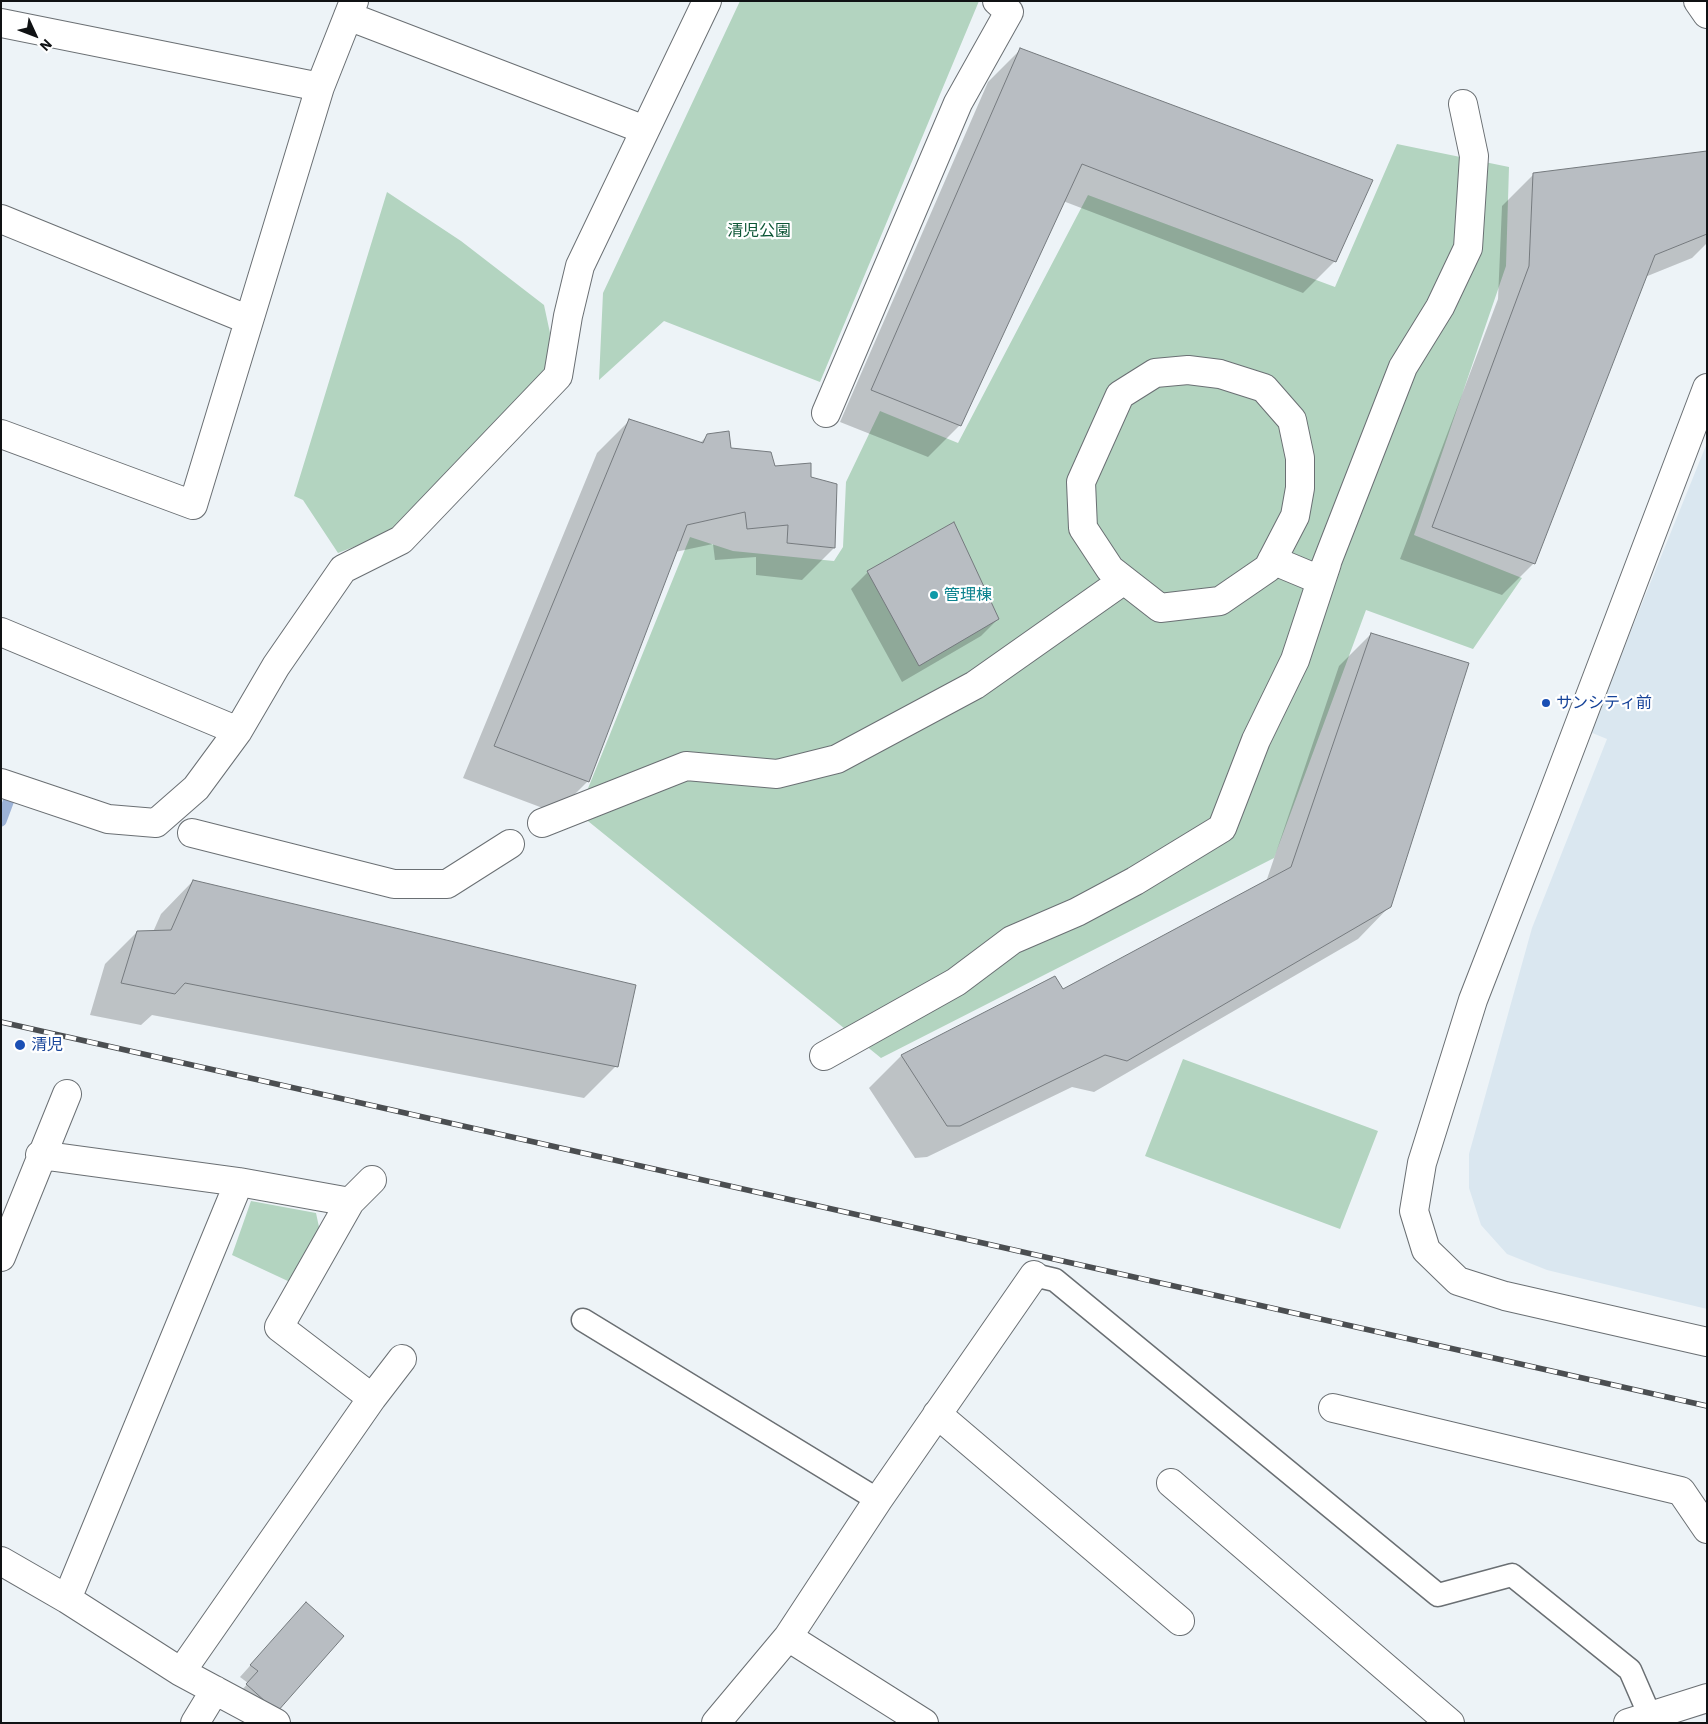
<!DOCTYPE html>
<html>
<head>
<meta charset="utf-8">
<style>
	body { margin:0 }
	#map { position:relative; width:1708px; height:1724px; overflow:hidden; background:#edf3f7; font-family:"IBM Plex Sans",sans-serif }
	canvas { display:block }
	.frame { position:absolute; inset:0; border:2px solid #101214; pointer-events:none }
	.north { position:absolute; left:10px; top:10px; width:50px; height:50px; -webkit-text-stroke:4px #fff; paint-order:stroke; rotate:133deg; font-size:14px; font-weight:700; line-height:20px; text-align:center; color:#101214 }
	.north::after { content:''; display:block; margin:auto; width:18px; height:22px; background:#101214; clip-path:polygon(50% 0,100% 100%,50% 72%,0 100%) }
</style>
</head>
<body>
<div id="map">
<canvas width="1708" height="1724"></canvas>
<div class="frame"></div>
<div class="north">N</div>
</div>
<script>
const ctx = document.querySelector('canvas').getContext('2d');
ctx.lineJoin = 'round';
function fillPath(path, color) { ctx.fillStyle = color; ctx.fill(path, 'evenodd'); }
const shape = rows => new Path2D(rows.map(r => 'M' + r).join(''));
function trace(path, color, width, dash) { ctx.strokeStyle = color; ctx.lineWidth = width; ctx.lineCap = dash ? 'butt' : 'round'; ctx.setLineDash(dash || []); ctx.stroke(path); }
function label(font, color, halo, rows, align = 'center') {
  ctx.font = font + ' "IBM Plex Sans","Noto Sans JP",sans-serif'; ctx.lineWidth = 4.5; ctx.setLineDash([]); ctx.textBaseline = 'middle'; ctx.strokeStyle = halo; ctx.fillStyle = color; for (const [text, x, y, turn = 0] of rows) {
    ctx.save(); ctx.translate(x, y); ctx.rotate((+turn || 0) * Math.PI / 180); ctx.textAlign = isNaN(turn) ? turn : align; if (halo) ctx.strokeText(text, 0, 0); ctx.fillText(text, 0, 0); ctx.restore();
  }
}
fillPath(shape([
	[1707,443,1707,1309,1547,1270,1507,1254,1481,1225,1469,1188,1469,1154,1532,928,1607,739,1590,732]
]), '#dae7f0');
fillPath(shape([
	[740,1,979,1,820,382,664,321,599,380,603,293],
	[1397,144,1509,167,1506,266,1414,535,1522,578,1473,649,1366,610,1274,858,881,1058,578,813,690,537,733,551,834,561,843,547,846,482,880,411,958,443,1088,195,1335,287],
	[387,192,461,241,544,305,550,333,546,372,392,532,338,553,303,500,294,496],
	[1183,1059,1378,1131,1340,1229,1145,1156],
	[251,1201,316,1213,319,1227,290,1282,232,1255]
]), '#b3d4c0');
fillPath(shape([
	[1020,50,1335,261,1303,293,1063,201,960,425,928,457,840,422,988,82],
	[1707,153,1707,243,1692,258,1645,277,1534,563,1502,595,1400,559,1498,299,1502,206,1534,174],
	[629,421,700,443,708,435,730,449,810,478,834,548,802,580,756,575,756,557,715,560,713,544,675,552,588,781,556,813,463,778,597,453],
	[868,572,998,619,981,636,902,682,851,589],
	[1371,634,1390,906,1358,939,1094,1092,1072,1087,927,1157,915,1158,869,1088,901,1056,1055,978,1062,990,1266,882,1339,666],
	[193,881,616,1066,584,1098,152,1015,141,1025,90,1015,105,964,137,932,153,932,161,914],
	[306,1603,276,1711,236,1697,248,1683,240,1677]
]), '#0003');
trace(shape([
	[1,821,10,797]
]), '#9cb2d6', 11);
const building = shape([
	[1020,48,1373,180,1336,262,1082,164,961,426,871,390,1020,48],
	[1707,151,1707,234,1655,255,1535,564,1432,527,1529,266,1533,173,1707,151],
	[629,419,703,443,707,434,729,431,731,448,771,452,775,466,811,463,811,477,837,484,835,548,787,543,788,525,747,529,745,512,687,525,589,782,494,746,629,419],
	[954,522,999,619,919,666,867,571,954,522],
	[1371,633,1469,663,1391,907,1127,1061,1105,1055,960,1126,947,1126,901,1055,1055,976,1063,989,1291,867,1371,633],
	[193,880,636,985,618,1067,185,983,175,994,121,983,137,931,171,930,193,880],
	[306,1602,344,1636,277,1712,246,1684,258,1671,250,1665,306,1602]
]);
fillPath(building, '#b8bdc2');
trace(building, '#757a7e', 1);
const service = shape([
	[1034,1275,1055,1280,1438,1595,1512,1575,1630,1670,1650,1716],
	[583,1320,878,1500]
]);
const pedestrian = shape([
	[1188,370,1220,374,1264,388,1292,420,1300,458,1300,488,1295,516,1268,568,1220,601,1160,608,1110,569,1083,528,1081,482,1120,395,1155,373,1188,370],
	[826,413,958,103,1009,12,997,1],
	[1272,560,1320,580,1403,367,1440,307,1468,248,1474,156,1463,104],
	[542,823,686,766,777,774,837,759,975,685,1124,580],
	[192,833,394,884,447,884,510,844],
	[824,1056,956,982,1012,940,1077,912,1135,881,1222,828,1256,740,1295,660,1327,563]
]);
const minor = shape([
	[348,16,645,130],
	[1,23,320,87],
	[1,219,249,320],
	[1,434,193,505,320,87,354,1],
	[1,632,238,731],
	[1,783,108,819,156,823,196,788,238,731,276,666,343,569,401,540,558,376,568,316,580,266,707,1],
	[40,1155,239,1182,350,1202],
	[372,1180,350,1202,279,1327,372,1398],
	[1,1257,67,1094],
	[1333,1408,1681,1491,1707,1529],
	[937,1414,1180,1621],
	[1171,1483,1450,1723],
	[1,1561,67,1599,181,1672,276,1723],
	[67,1599,239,1182],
	[788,1637,924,1723],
	[181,1672,372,1398,402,1359],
	[195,1723,215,1690],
	[716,1723,788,1637,878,1500,1034,1275]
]);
const tertiary = shape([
	[1698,1,1707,14],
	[1707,388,1546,812,1473,1000,1422,1163,1414,1211,1426,1250,1458,1281,1505,1296,1707,1342],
	[1628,1723,1707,1698]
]);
trace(service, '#6a6f73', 25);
trace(pedestrian, '#6a6f73', 30);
trace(minor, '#6a6f73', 30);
trace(tertiary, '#6a6f73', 30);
trace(service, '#fff', 22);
trace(pedestrian, '#fff', 28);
trace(minor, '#fff', 28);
trace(tertiary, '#fff', 28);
const rail = shape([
	[1,1022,1707,1406]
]);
trace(rail, '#4b4e51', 5.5);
trace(rail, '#fff', 4, [11]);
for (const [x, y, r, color] of [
	[934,595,5,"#0f9aa8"],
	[1546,703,5,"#1a4fb4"],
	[20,1045,6,"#1a4fb4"]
]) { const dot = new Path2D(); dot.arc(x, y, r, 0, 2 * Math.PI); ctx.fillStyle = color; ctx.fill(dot); trace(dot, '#fff', 2); }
label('16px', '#0d5636', '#fff', [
	["清児公園",759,231]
]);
label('16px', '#0d838f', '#fff', [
	["管理棟",944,595]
], 'left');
label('16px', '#164399', '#fff', [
	["サンシティ前",1556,703],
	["清児",31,1045]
], 'left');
</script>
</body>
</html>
